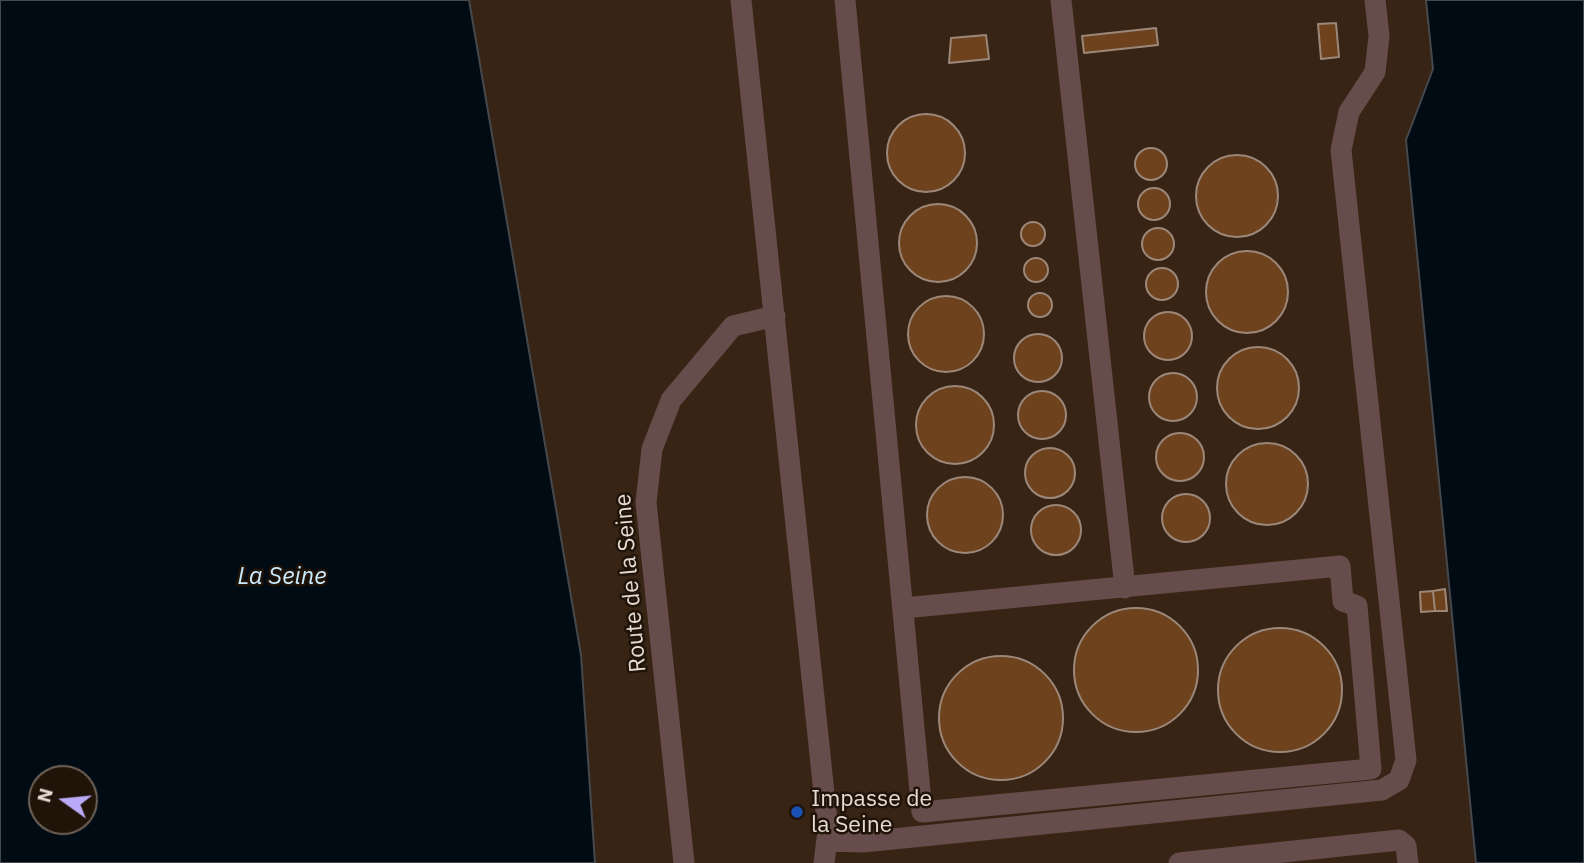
<!DOCTYPE html>
<html>
<head>
<meta charset="utf-8">
<style>
	body { margin:0 }
	#map { position:relative; width:1584px; height:863px; overflow:hidden; background:#2a1c10; font-family:"IBM Plex Sans",sans-serif }
	canvas { display:block }
	.north { position:absolute; left:28px; top:765px; width:70px; height:70px; box-sizing:border-box; background:#201308; border:2px solid #6f6359; border-radius:50%; rotate:285deg; font-size:19px; font-weight:700; line-height:28px; text-align:center; color:#e5dbd3 }
	.north::after { content:''; display:block; margin:auto; width:24px; height:32px; background:#b9abf7; clip-path:polygon(50% 0,100% 100%,50% 72%,0 100%) }
</style>
</head>
<body>
<div id="map">
<canvas width="1584" height="863"></canvas>
<div class="north">N</div>
</div>
<script>
const ctx = document.querySelector('canvas').getContext('2d');
ctx.lineJoin = 'round';
function fillPath(path, color) { ctx.fillStyle = color; ctx.fill(path, 'evenodd'); }
const shape = rows => new Path2D(rows.map(r => 'M' + r).join(''));
function trace(path, color, width, dash) { ctx.strokeStyle = color; ctx.lineWidth = width; ctx.lineCap = dash ? 'butt' : 'round'; ctx.setLineDash(dash || []); ctx.stroke(path); }
function label(font, color, halo, rows, align = 'center') {
  ctx.font = font + ' "IBM Plex Sans",sans-serif'; ctx.lineWidth = 5; ctx.setLineDash([]); ctx.textBaseline = 'middle'; ctx.strokeStyle = halo; ctx.fillStyle = color; for (const [text, x, y, turn = 0] of rows) {
    ctx.save(); ctx.translate(x, y); ctx.rotate((+turn || 0) * Math.PI / 180); ctx.textAlign = isNaN(turn) ? turn : align; if (halo) ctx.strokeText(text, 0, 0); ctx.fillText(text, 0, 0); ctx.restore();
  }
}
fillPath(shape([
	[469,0,1426,0,1433,69,1406,141,1476,863,595,863,581,655]
]), '#372414');
const water = shape([
	[0,0,469,0,581,655,595,863,0,863,0,0],
	[84,779,84,821,42,821,42,779,84,779],
	[1426,0,1584,0,1584,863,1476,863,1406,140,1433,69,1426,0]
]);
fillPath(water, '#000b14');
trace(water, '#45494d', 2);
const building = shape([
	[1336,23,1339,57,1321,59,1318,24,1336,23],
	[1156,28,1158,45,1084,53,1082,36,1156,28],
	[986,35,989,59,949,63,951,38,986,35],
	'887 153a39 39 0 1 1 78 0a39 39 0 1 1-78 0Z',
	'1135 164a16 16 0 1 1 32 0a16 16 0 1 1-32 0Z',
	'1196 196a41 41 0 1 1 82 0a41 41 0 1 1-82 0Z',
	'1138 204a16 16 0 1 1 32 0a16 16 0 1 1-32 0Z',
	'899 243a39 39 0 1 1 78 0a39 39 0 1 1-78 0Z',
	'1021 234a12 12 0 1 1 24 0a12 12 0 1 1-24 0Z',
	'1142 244a16 16 0 1 1 32 0a16 16 0 1 1-32 0Z',
	'1206 292a41 41 0 1 1 82 0a41 41 0 1 1-82 0Z',
	'1024 270a12 12 0 1 1 24 0a12 12 0 1 1-24 0Z',
	'1146 284a16 16 0 1 1 32 0a16 16 0 1 1-32 0Z',
	'1028 305a12 12 0 1 1 24 0a12 12 0 1 1-24 0Z',
	'908 334a38 38 0 1 1 76 0a38 38 0 1 1-76 0Z',
	'1144 336a24 24 0 1 1 48 0a24 24 0 1 1-48 0Z',
	'1014 358a24 24 0 1 1 48 0a24 24 0 1 1-48 0Z',
	'1217 388a41 41 0 1 1 82 0a41 41 0 1 1-82 0Z',
	'1149 397a24 24 0 1 1 48 0a24 24 0 1 1-48 0Z',
	'916 425a39 39 0 1 1 78 0a39 39 0 1 1-78 0Z',
	'1018 415a24 24 0 1 1 48 0a24 24 0 1 1-48 0Z',
	'1156 457a24 24 0 1 1 48 0a24 24 0 1 1-48 0Z',
	'1226 484a41 41 0 1 1 82 0a41 41 0 1 1-82 0Z',
	'1025 473a25 25 0 1 1 50 0a25 25 0 1 1-50 0Z',
	'927 515a38 38 0 1 1 76 0a38 38 0 1 1-76 0Z',
	'1162 518a24 24 0 1 1 48 0a24 24 0 1 1-48 0Z',
	'1031 530a25 25 0 1 1 50 0a25 25 0 1 1-50 0Z',
	[1445,589,1447,611,1435,611,1433,591,1445,589],
	[1433,591,1435,611,1421,612,1420,592,1433,591],
	'1074 670a62 62 0 1 1 124 0a62 62 0 1 1-124 0Z',
	'1218 690a62 62 0 1 1 124 0a62 62 0 1 1-124 0Z',
	'939 718a62 62 0 1 1 124 0a62 62 0 1 1-124 0Z'
]);
fillPath(building, '#6d421d');
trace(building, '#9b887b', 2);
trace(shape([
	[741,0,828,831,824,863],
	[845,0,922,812,1371,769,1357,606,1343,601,1340,566,904,608],
	[1061,0,1125,588],
	[827,841,863,842,1382,790,1399,780,1406,760,1341,150,1349,112,1375,72,1379,36,1375,0],
	[684,863,646,502,652,449,671,400,733,326,775,316],
	[1179,863,1399,840,1406,846,1408,863]
]), '#664c4a', 21);
for (const [x, y, r, color] of [
	[797,812,7,"#1a4fb4"]
]) { const dot = new Path2D(); dot.arc(x, y, r, 0, 2 * Math.PI); ctx.fillStyle = color; ctx.fill(dot); trace(dot, '#201308', 2.5); }
label('23px', '#e5dbd3', '#201308', [
	["Route de la Seine",631,583,-95]
]);
label('23px', '#e5dbd3', '#201308', [
	["Impasse de",811,799],
	["la Seine",811,825]
], 'left');
label('italic 24px', '#caeafe', '#201308', [
	["La Seine",282,577]
]);
</script>
</body>
</html>
